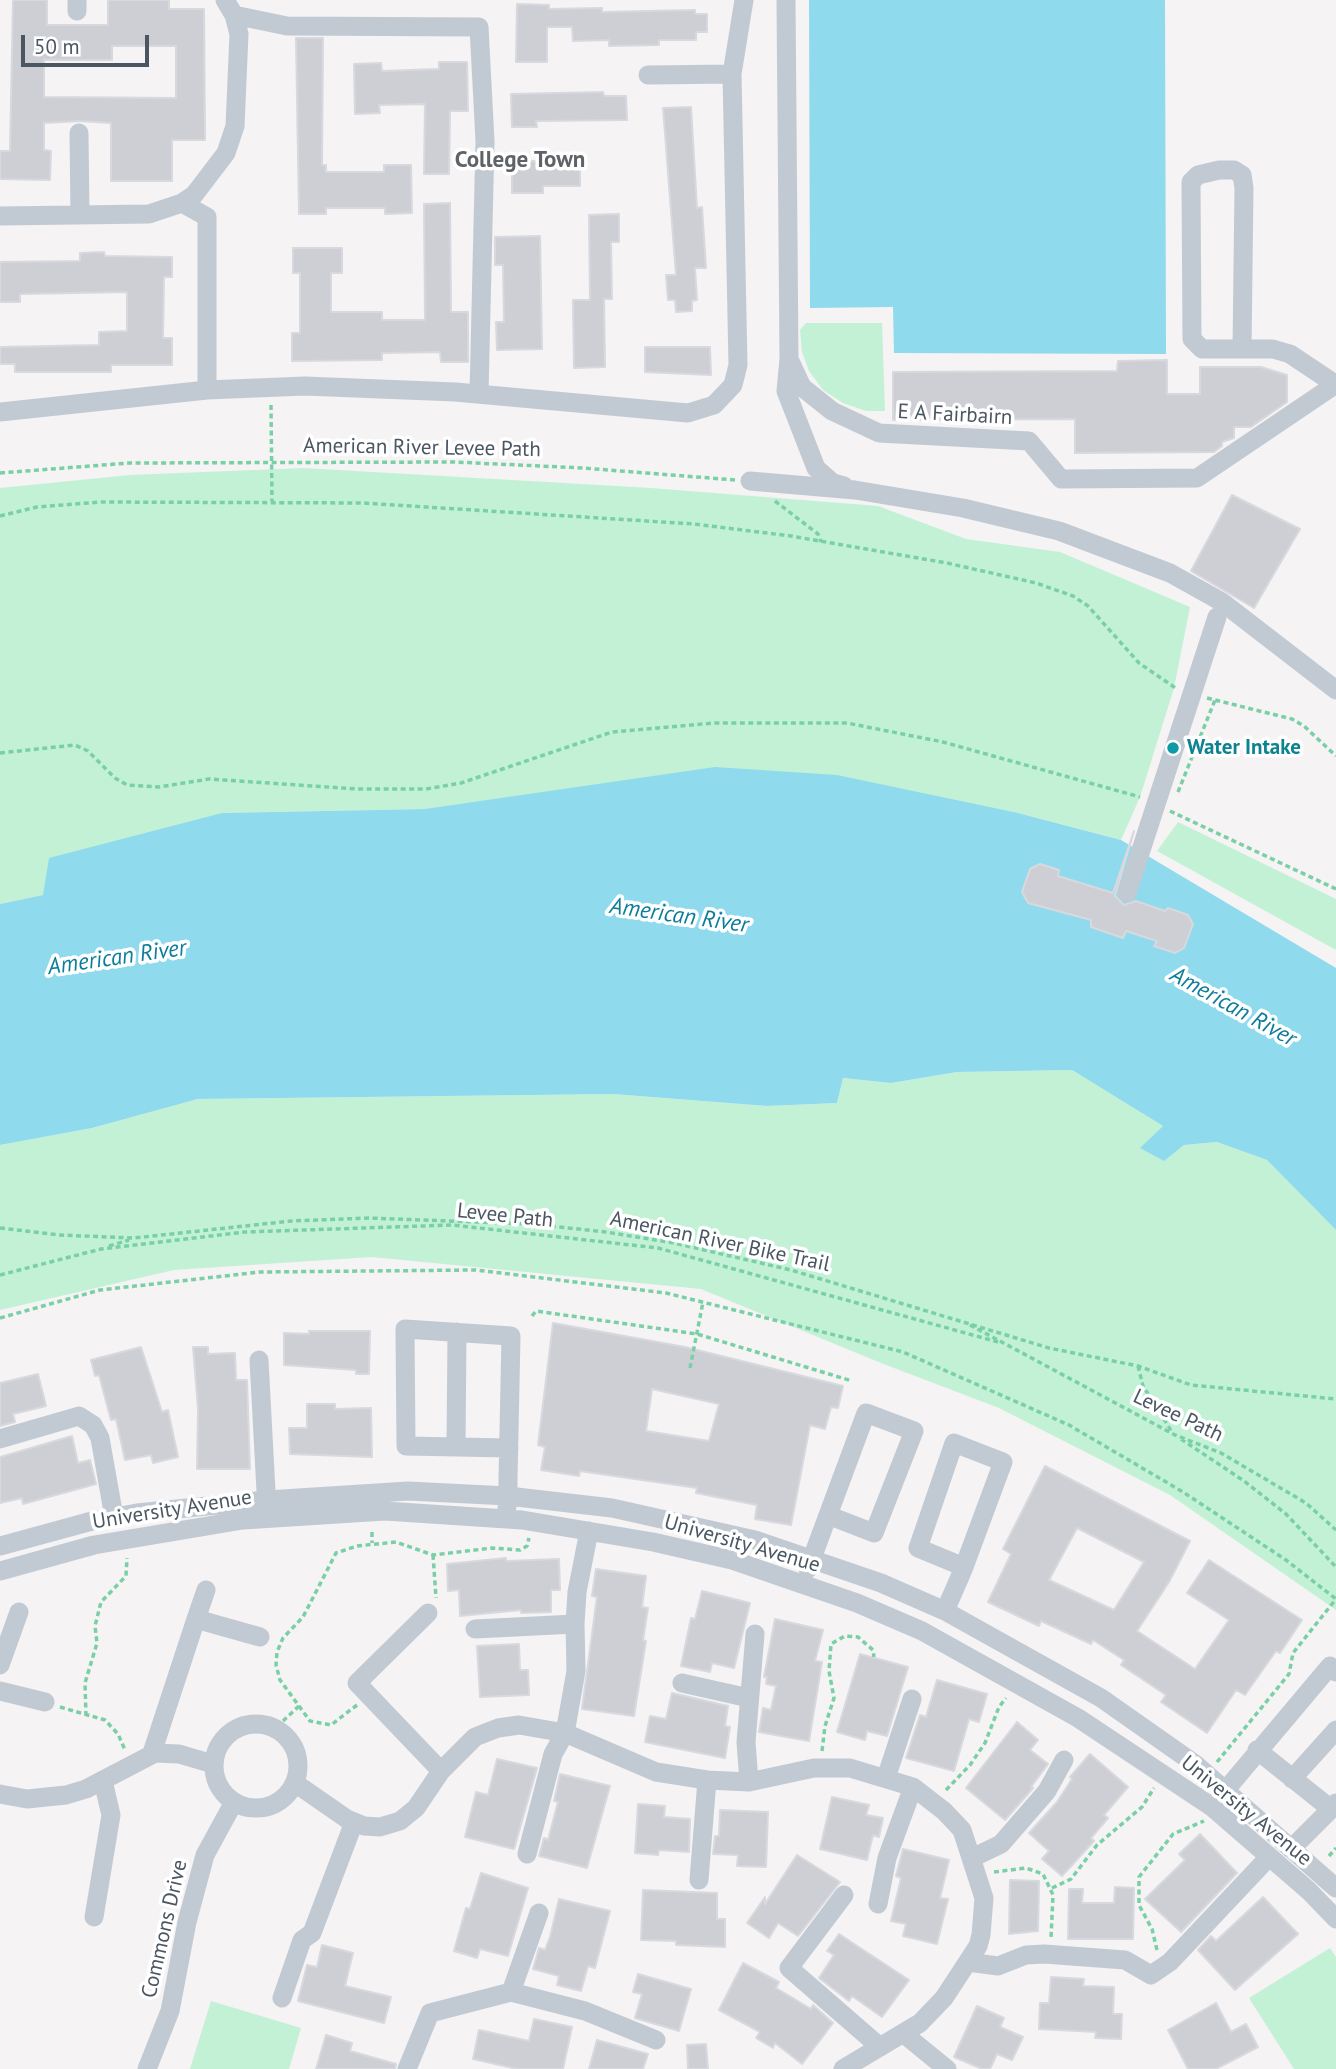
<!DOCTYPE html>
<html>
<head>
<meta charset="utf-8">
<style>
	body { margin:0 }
	#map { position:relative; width:1336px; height:2069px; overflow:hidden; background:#f5f3f3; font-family:"PT Sans",sans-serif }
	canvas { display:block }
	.scale { position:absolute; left:21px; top:35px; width:128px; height:32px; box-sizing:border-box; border:4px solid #4a5661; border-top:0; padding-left:9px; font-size:21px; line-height:24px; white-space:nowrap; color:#4a5661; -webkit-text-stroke:5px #fff; paint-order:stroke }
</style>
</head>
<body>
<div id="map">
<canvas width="1336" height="2069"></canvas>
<div class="scale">50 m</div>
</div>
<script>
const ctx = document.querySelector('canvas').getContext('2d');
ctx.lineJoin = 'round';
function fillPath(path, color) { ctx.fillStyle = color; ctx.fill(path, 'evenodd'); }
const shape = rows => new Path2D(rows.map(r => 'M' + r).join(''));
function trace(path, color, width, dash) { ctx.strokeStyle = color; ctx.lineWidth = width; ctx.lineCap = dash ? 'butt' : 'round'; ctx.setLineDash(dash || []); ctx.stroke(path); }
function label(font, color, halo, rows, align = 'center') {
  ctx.font = font + ' "PT Sans",sans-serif'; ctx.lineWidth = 7; ctx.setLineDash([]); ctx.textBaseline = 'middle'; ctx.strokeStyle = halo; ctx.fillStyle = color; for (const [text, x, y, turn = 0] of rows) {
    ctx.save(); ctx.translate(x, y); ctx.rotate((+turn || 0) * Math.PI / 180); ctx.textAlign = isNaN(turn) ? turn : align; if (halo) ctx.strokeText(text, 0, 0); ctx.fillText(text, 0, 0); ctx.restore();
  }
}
fillPath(shape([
	[806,323,882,323,885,411,866,411,843,403,823,390,809,371,802,352,800,330],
	[303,468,651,488,878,506,966,539,1060,552,1190,607,1174,688,1140,797,1121,840,1018,813,425,809,222,813,43,895,0,904,0,488,130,475],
	[1178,822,1336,899,1336,950,1157,851],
	[1072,1070,1163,1126,1141,1148,1164,1160,1184,1145,1217,1142,1267,1160,1336,1230,1336,1610,1170,1495,999,1408,881,1363,701,1289,372,1257,174,1270,0,1310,0,1145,92,1128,198,1099,613,1094,767,1106,837,1103,843,1078,891,1083,957,1072],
	[1330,1948,1336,1957,1336,2069,1294,2069,1249,1998],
	[211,2001,301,2028,289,2069,190,2069]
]), '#c3f1d5');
fillPath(shape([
	[809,0,1165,0,1166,354,894,353,893,307,810,308],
	[715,767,837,775,1018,813,1121,840,1336,968,1336,1230,1267,1160,1217,1142,1184,1145,1164,1161,1140,1148,1163,1126,1072,1070,957,1072,891,1083,843,1078,837,1103,767,1106,613,1094,198,1099,92,1128,0,1145,0,904,43,895,49,858,222,813,425,809]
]), '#90daee');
const building = shape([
	[13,0,47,0,47,25,108,25,108,0,169,0,169,9,204,9,205,140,172,140,172,181,111,181,111,123,80,121,44,123,44,150,51,151,50,180,0,179,0,151,10,151,13,0],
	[112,46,176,46,176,98,44,97,44,60,112,60,112,46],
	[517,4,549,5,549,9,602,8,602,12,695,10,695,14,707,14,707,32,696,32,696,40,659,40,659,45,609,46,609,40,573,41,572,27,547,27,547,62,516,62,517,4],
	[296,38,323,38,322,165,326,165,326,172,384,172,384,165,411,165,412,213,385,214,385,208,326,208,326,214,299,214,296,38],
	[439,62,467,62,468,111,450,111,449,174,424,174,425,104,379,105,380,113,355,114,354,64,381,63,382,71,439,69,439,62],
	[603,92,604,96,626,96,627,120,536,121,537,127,512,127,511,94,603,92],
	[691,107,697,208,702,207,706,268,695,268,697,300,692,301,692,311,676,312,675,300,668,300,666,275,676,275,663,108,691,107],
	[549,154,580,154,580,186,543,186,543,193,512,193,512,161,549,161,549,154],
	[450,203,451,312,468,312,468,362,441,362,440,352,382,353,382,360,292,361,292,333,300,333,300,273,293,273,293,248,342,248,342,273,331,273,331,312,382,312,382,320,425,320,424,204,450,203],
	[619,214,619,242,611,242,612,299,604,299,605,367,574,368,573,300,590,300,589,215,619,214],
	[540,236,542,349,497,350,496,322,504,322,503,265,495,265,495,237,540,236],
	[104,252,105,256,172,257,172,277,164,277,163,338,172,338,172,365,111,365,111,372,15,372,15,364,0,364,0,347,99,345,99,332,127,331,127,292,20,294,20,302,0,302,0,262,80,261,80,253,104,252],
	[645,347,710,347,711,375,645,372,645,347],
	[1167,360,1167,394,1200,394,1200,367,1261,367,1287,375,1287,402,1251,427,1234,427,1234,438,1222,442,1222,446,1214,452,1075,453,1075,419,893,420,893,372,1117,371,1118,361,1167,360],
	[1232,495,1300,529,1254,608,1191,571,1232,495],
	[1134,831,1115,896,1124,905,1136,901,1165,911,1168,908,1188,915,1193,924,1184,948,1175,953,1154,946,1157,941,1126,931,1123,938,1091,927,1091,920,1028,903,1022,892,1030,869,1040,864,1059,870,1058,876,1113,893,1134,831],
	[553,1323,685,1347,843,1386,838,1408,831,1407,825,1429,810,1425,791,1525,755,1519,757,1505,696,1493,697,1488,580,1471,579,1476,541,1470,545,1447,538,1445,553,1323],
	[652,1389,719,1404,709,1441,646,1431,652,1389],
	[309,1331,370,1331,369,1374,356,1374,356,1370,284,1365,284,1333,309,1334,309,1331],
	[141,1347,162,1412,168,1410,178,1457,153,1463,151,1455,125,1460,116,1419,111,1420,99,1375,95,1376,91,1360,141,1347],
	[193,1347,208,1347,208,1354,235,1353,236,1380,247,1380,250,1469,197,1469,198,1409,193,1347],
	[38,1374,46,1406,13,1414,15,1422,0,1426,0,1383,38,1374],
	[307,1404,335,1404,335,1409,371,1408,372,1457,290,1454,289,1428,307,1428,307,1404],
	[72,1436,78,1463,90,1460,96,1484,23,1504,22,1498,0,1503,0,1457,72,1436],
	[1045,1466,1190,1541,1169,1582,1137,1631,1195,1669,1229,1620,1187,1593,1209,1560,1302,1620,1280,1653,1276,1651,1245,1695,1236,1690,1207,1733,1161,1702,1166,1695,1121,1665,1124,1660,1093,1640,1091,1644,1041,1621,1039,1626,988,1602,1011,1554,1003,1549,1045,1466],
	[1077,1528,1144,1562,1114,1610,1049,1580,1077,1528],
	[506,1558,506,1561,559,1559,560,1590,551,1590,551,1612,521,1613,521,1610,460,1616,459,1590,448,1591,447,1564,506,1558],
	[596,1569,646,1576,642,1607,648,1608,643,1640,646,1641,634,1716,582,1709,597,1597,592,1596,596,1569],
	[702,1591,750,1603,734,1668,712,1663,710,1672,681,1666,691,1618,695,1619,702,1591],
	[775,1619,823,1630,815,1661,822,1662,809,1741,759,1732,763,1708,771,1710,776,1686,766,1684,767,1677,764,1677,775,1619],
	[519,1644,520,1670,528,1670,529,1695,480,1697,477,1646,519,1644],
	[860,1654,908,1667,887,1736,867,1731,865,1740,837,1732,860,1654],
	[937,1680,987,1694,979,1722,969,1719,954,1771,906,1758,920,1715,926,1717,937,1680],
	[672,1693,728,1706,725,1726,730,1727,725,1758,645,1742,650,1716,666,1719,672,1693],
	[1017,1722,1038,1740,1030,1750,1048,1764,1031,1787,1033,1788,1005,1820,966,1788,1017,1722],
	[1090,1754,1128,1787,1104,1815,1108,1818,1091,1838,1094,1841,1062,1876,1042,1859,1049,1851,1029,1833,1057,1802,1072,1779,1070,1777,1090,1754],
	[497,1759,537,1768,514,1849,465,1837,476,1792,488,1795,497,1759],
	[560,1774,610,1786,587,1868,539,1856,544,1838,548,1840,558,1802,554,1801,560,1774],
	[832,1797,869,1805,866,1815,883,1818,879,1837,873,1835,867,1860,820,1849,832,1797],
	[638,1804,665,1806,664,1817,690,1819,689,1852,659,1850,658,1855,635,1853,638,1804],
	[720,1810,768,1812,766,1867,737,1866,738,1855,713,1854,715,1836,719,1836,720,1810],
	[1200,1834,1237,1873,1181,1932,1145,1899,1185,1860,1179,1854,1200,1834],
	[903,1849,949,1860,940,1898,948,1899,937,1944,903,1936,906,1924,891,1921,901,1878,896,1876,903,1849],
	[797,1855,840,1882,798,1936,778,1923,769,1938,747,1923,765,1897,765,1904,797,1855],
	[481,1873,528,1888,508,1956,480,1949,477,1958,454,1951,466,1908,470,1909,481,1873],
	[1010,1880,1039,1881,1038,1931,1009,1934,1010,1880],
	[1115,1887,1134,1888,1133,1939,1068,1939,1069,1889,1083,1889,1082,1903,1114,1903,1115,1887],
	[643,1890,717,1893,717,1919,725,1919,725,1947,676,1945,676,1941,641,1940,643,1890],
	[1263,1897,1298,1934,1235,1990,1198,1950,1211,1936,1216,1941,1263,1897],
	[559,1899,610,1911,595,1968,588,1966,581,1991,557,1985,559,1976,533,1969,539,1948,545,1950,550,1937,559,1899],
	[839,1934,909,1980,882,2017,852,1996,849,2001,819,1978,834,1955,827,1951,839,1934],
	[322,1945,353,1953,345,1986,391,1997,384,2023,298,2001,307,1965,317,1967,322,1945],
	[743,1963,779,1982,776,1988,811,2009,813,2005,833,2023,802,2064,775,2043,773,2048,756,2038,760,2032,719,2010,743,1963],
	[638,1974,691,1989,679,2031,635,2018,642,1994,633,1992,638,1974],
	[1051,1977,1084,1979,1083,1986,1114,1987,1113,2014,1122,2014,1121,2039,1095,2038,1096,2032,1039,2029,1040,2003,1049,2003,1051,1977],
	[1216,2003,1231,2032,1246,2024,1258,2047,1216,2069,1188,2069,1168,2030,1216,2003],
	[977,2006,1004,2018,1000,2027,1023,2037,1012,2060,997,2054,990,2069,982,2069,954,2057,977,2006],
	[534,2019,572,2027,563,2069,517,2069,473,2059,479,2030,529,2041,534,2019],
	[326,2035,352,2043,350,2051,396,2064,395,2069,316,2069,326,2035],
	[597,2040,648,2054,643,2069,589,2069,597,2040],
	[706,2044,708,2069,688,2069,687,2045,706,2044]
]);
fillPath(building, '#cdcfd5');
trace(building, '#d7d9de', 2);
trace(shape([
	[271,405,272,501],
	[0,473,129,463,454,462,583,468,735,480],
	[775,501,818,534,821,542],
	[0,516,37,507,101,502,363,503,694,524,791,536,947,563,1036,583,1073,596,1088,606,1139,663,1177,689],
	[1207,698,1292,719,1304,726,1336,756],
	[0,753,75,745,88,751,115,778,127,785,159,787,209,779,357,789,426,789,461,783,612,732,714,723,847,723,943,742,1140,797],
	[1178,792,1215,700],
	[1170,811,1336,889],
	[0,1228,59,1235,134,1238,291,1221,369,1218,531,1224,606,1232,674,1243,791,1270,1049,1348,1138,1366,1191,1385,1336,1399],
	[109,1246,129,1240],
	[0,1275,101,1249,245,1232,452,1225,658,1248,998,1342],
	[532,1316,536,1311,697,1334,852,1381],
	[0,1318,100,1290,260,1272,476,1270,666,1293,903,1352,1069,1425,1183,1492,1286,1560,1336,1599],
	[970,1325,1175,1435,1221,1453,1306,1503,1336,1530],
	[1138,1366,1143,1386,1172,1432],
	[690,1368,703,1302],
	[1181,1439,1244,1481,1286,1514,1336,1567],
	[372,1532,372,1543],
	[433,1555,436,1598],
	[357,1705,331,1725,310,1721,280,1680,276,1665,277,1652,283,1638,303,1617,336,1553,357,1546,396,1542,433,1555,492,1548,520,1550,527,1546,529,1538],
	[60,1707,105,1720,118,1734,125,1750],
	[86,1716,85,1683,97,1643,95,1626,101,1602,126,1576,127,1558],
	[283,1721,299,1706],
	[822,1751,825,1726,834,1698,829,1671,831,1644,845,1636,858,1637,873,1650,874,1657],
	[1217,1762,1289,1674,1293,1653,1336,1599],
	[946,1790,970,1765,985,1743,999,1707,1006,1698],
	[1329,1856,1336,1848],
	[994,1872,1026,1868,1043,1874,1053,1895,1051,1938],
	[1052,1888,1071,1879,1097,1845,1142,1807,1154,1788],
	[1157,1950,1152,1929,1139,1905,1139,1877,1173,1834,1204,1821]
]), '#7ad0a6', 3.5, [5, 3.5]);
trace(shape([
	[786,0,789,359,802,387,832,411,879,433,1029,441,1061,479,1197,478,1336,384],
	[77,11,77,0],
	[234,15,287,26,479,27,485,141,479,394],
	[648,75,732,74],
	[79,133,80,215],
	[182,203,207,217,207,390],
	[0,216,149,214,182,203,194,195,226,153,235,126,239,34,234,15,225,0],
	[1242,349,1244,188,1242,175,1234,170,1219,170,1198,175,1191,182,1192,339,1202,349,1273,349,1290,354,1335,384],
	[789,359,786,391,816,468,833,483,844,486],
	[0,412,207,390,305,386,455,392,688,413,714,405,733,385,738,365,732,74,744,0],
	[750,481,855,490,963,508,1059,531,1170,573,1222,602,1336,690],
	[259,1360,267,1510],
	[0,1439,79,1416,93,1425,100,1438,114,1517],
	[456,1447,457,1332],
	[507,1507,508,1496,508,1479,511,1336,405,1329,406,1446,509,1448],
	[0,1546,92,1521,137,1513,267,1500,408,1491,508,1496,612,1508,755,1540,881,1583,945,1611,1101,1698,1195,1764,1336,1888],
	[808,1569,866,1413,914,1431,874,1533,830,1516],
	[0,1571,94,1545,243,1520,385,1511,522,1520,653,1542,732,1560,857,1603,922,1631,1078,1718,1212,1807,1309,1891,1336,1919],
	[945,1611,959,1579,964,1567,1003,1462,954,1443,918,1548,964,1567],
	[428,1613,357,1683,441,1771],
	[196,1619,206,1590],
	[575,1624,577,1592,589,1531],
	[475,1629,575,1624,576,1671,565,1733,553,1754,527,1854],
	[0,1665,19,1612],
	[682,1683,749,1698],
	[0,1691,45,1702],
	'214 1766a42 42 0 1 1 84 0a42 42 0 1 1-84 0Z',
	[1257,1750,1331,1809,1336,1803],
	[152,1753,196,1619,260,1637],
	[886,1778,912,1699],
	[1292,1779,1336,1730],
	[749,1782,746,1742,755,1634],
	[295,1783,347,1819,364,1826,380,1827,400,1821,416,1808,441,1771,475,1737,498,1728,519,1725,565,1733,656,1772,707,1780,749,1782,814,1768,850,1768,913,1787,944,1811,962,1830,984,1898,981,1935,978,1946,944,1998,920,2023,843,2069],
	[0,1794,27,1799,66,1795,86,1789,155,1753,179,1754,213,1764],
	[1219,1798,1330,1666,1336,1672],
	[1291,1849,1331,1809],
	[972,1858,1001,1844,1047,1791,1064,1760],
	[699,1880,707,1780],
	[844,1895,789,1968,880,2047],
	[878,1904,887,1858,913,1787],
	[94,1917,111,1815,103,1781],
	[968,1962,998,1966,1026,1955,1044,1954,1125,1960,1151,1975,1170,1962,1269,1857],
	[511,1992,539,1913],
	[282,1998,302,1940,312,1933,354,1822],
	[904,2034,947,2069],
	[147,2069,170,2011,187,1922,205,1855,234,1802],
	[407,2069,430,2013,511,1992,585,2011,656,2040]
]), '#c1cad2', 19);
trace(shape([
	[1127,893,1217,617]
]), '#c1cad2', 19);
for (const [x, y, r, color] of [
	[1173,748,7,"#0f9aa8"]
]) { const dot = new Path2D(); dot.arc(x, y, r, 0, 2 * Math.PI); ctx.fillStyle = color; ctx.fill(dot); trace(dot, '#fff', 2.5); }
label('21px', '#4a5661', '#fff', [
	["E A Fairbairn",955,415,3],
	["American River Levee Path",422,448,1],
	["Levee Path",505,1216,6],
	["American River Bike Trail",720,1242,12],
	["Levee Path",1178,1416,25],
	["University Avenue",172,1510,-9],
	["University Avenue",742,1544,16],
	["University Avenue",1246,1811,39],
	["Commons Drive",165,1929,-77]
]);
label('bold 21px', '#0d838f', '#fff', [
	["Water Intake",1187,748]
], 'left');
label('bold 23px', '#5f6368', '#fff', [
	["College Town",520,160]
]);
label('italic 23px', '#0c7c9b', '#fff', [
	["American River",679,916,8],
	["American River",117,958,-8],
	["American River",1233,1007,29]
]);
</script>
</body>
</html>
